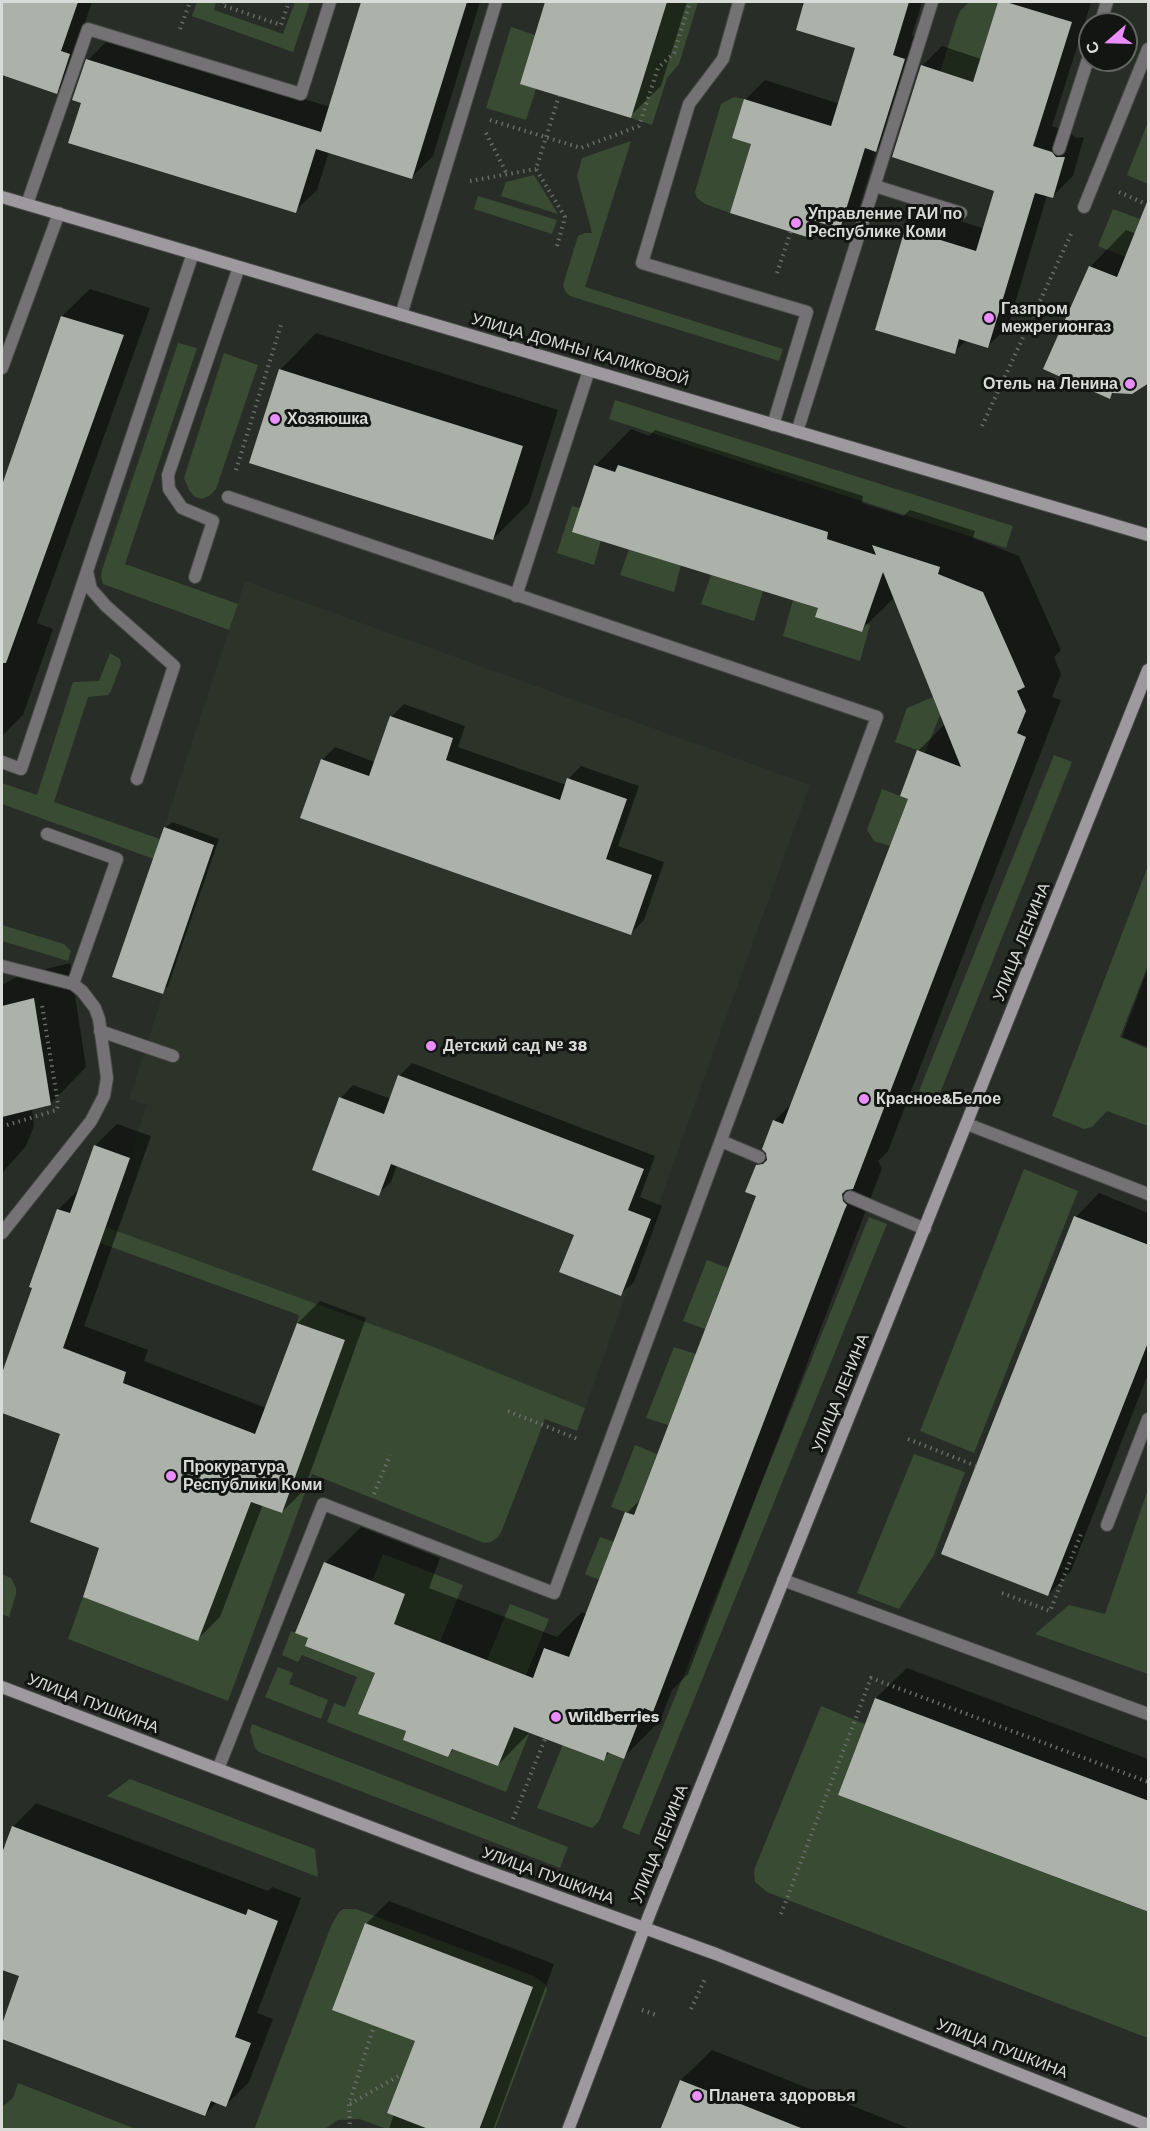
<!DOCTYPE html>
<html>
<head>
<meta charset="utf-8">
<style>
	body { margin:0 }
	#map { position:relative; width:1150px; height:2131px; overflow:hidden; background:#292d28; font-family:"Work Sans",sans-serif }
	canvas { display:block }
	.frame { position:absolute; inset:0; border:3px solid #d8dbd7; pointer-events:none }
	.north { position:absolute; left:1078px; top:12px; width:60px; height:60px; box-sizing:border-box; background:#131512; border:2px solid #626461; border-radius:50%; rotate:250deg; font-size:16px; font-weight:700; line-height:24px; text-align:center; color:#d8dbd7 }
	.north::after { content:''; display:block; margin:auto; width:21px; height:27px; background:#ea8dfd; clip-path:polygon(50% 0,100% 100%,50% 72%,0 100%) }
</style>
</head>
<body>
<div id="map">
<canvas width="1150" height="2131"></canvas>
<div class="frame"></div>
<div class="north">С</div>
</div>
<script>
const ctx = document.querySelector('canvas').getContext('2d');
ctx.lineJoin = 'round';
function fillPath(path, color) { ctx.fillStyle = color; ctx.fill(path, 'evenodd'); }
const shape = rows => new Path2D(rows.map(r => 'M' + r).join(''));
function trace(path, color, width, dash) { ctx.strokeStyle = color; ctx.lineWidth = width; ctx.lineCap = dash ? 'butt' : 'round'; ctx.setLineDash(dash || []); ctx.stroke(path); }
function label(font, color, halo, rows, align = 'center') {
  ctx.font = font + ' "Work Sans",sans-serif'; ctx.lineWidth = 6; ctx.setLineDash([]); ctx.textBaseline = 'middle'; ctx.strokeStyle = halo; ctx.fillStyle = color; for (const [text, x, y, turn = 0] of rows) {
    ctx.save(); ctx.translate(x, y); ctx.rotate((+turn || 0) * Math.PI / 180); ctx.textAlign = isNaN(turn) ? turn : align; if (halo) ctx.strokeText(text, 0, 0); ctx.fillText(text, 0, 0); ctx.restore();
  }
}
fillPath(shape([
	[245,581,810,785,585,1408,106,1227,147,1105,129,1099,163,994,214,845,164,827]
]), '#2c3429');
fillPath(shape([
	[197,2,216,2,214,10,283,34,295,2,310,2,293,52,192,16],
	[667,2,698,2,679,64,667,78,652,125,631,118],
	[969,2,998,2,973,82,940,72,957,18,960,11],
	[511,27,535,35,536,89,526,120,486,108],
	[734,97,744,99,751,144,730,213,705,204,697,198,695,192,721,104],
	[1148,122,1148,184,1127,175],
	[631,141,585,287,783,349,779,361,570,296,565,291,563,285,578,236,585,233,592,233,577,176,582,158],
	[534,175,558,214,501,196,506,182],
	[478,196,557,220,552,234,474,209],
	[1113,209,1140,219,1125,257,1098,246],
	[178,343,197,348,125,564,238,604,229,630,103,584,101,577,102,570],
	[224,353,258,365,216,489,209,496,202,499,195,497,189,490,184,478],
	[615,400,1013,526,1006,548,609,419],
	[572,506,580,508,601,540,594,565,557,553],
	[629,549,681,565,674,592,620,575],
	[711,575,763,591,754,621,701,604],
	[793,600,818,607,816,617,861,632,865,623,870,625,860,661,783,636],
	[110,653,120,659,121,664,111,691,108,695,88,697,54,802,160,839,154,859,2,804,2,783,37,795,73,682,99,681],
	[933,697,940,715,925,753,895,742,907,708],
	[1054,755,1072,762,938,1098,919,1091],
	[882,789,908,799,890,846,874,841,867,830],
	[1148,866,1148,965,1120,1037,1148,1049,1148,1126,1107,1111,1092,1127,1084,1129,1052,1116],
	[2,925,64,944,71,951,68,961,2,941],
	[1024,1169,1078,1191,974,1453,920,1431],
	[869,1217,887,1224,639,1835,622,1828],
	[106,1227,431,1346,585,1408,577,1431,545,1419,502,1530,498,1537,491,1542,484,1543,312,1474,228,1701,68,1639,83,1597,198,1640,251,1502,282,1513,345,1340,297,1323,299,1315,100,1243],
	[707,1260,728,1268,705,1329,683,1321],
	[674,1347,696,1354,668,1425,646,1418],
	[635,1445,657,1454,634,1515,611,1507],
	[914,1454,965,1472,934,1555,899,1609,857,1593],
	[1148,1489,1148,1674,1035,1634,1069,1605,1105,1614],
	[600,1537,622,1545,607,1583,585,1574],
	[383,1554,463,1585,440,1642,394,1624,372,1581],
	[2,1574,11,1578,16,1588,16,1594,9,1617,2,1614],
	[510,1604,549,1619,526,1675,487,1660],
	[291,1631,308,1638,305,1646,378,1665,358,1714,406,1731,403,1740,448,1757,452,1749,498,1766,518,1718,533,1724,506,1792,327,1722,334,1703,345,1707,357,1677,302,1655,298,1662,282,1655],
	[278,1667,293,1673,289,1684,328,1700,321,1719,265,1697],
	[821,1706,865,1724,838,1795,1148,1912,1148,2038,767,1892,755,1882,754,1870],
	[252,1724,568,1847,560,1868,259,1752,255,1748,250,1731],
	[566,1737,572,1749,603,1761,607,1752,624,1759,599,1821,592,1828,537,1808],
	[130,1779,315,1849,318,1877,107,1796],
	[343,1909,356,1909,534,1976,545,1984,547,1990,495,2129,479,2129,533,1987,365,1923,415,2041,387,2113,431,2129,387,2129,359,2119,338,2120,325,2129,254,2130,331,1926,339,1912],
	[18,2083,136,2129,2,2129,2,2107,13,2098]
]), '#394b32');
fillPath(shape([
	[2,2,92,2,83,28,80,69,56,92,2,73],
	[362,2,480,2,433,156,412,177,329,152,317,190,295,211,83,102,88,60,109,39,330,107],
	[547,2,687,2,661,86,630,116,522,83],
	[806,2,922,2,912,35,924,40,896,131,877,149,859,208,839,227,820,221,807,235,753,143,745,100,765,80,840,104,857,47,797,29],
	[999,2,1091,3,1052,126,1071,133,1076,138,1084,137,1073,176,1053,196,1047,195,1008,327,988,346,967,340,954,352,907,230,926,210,985,229,996,190,922,66,942,46,981,59],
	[1126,230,1136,234,1115,391,1109,398,1090,267],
	[90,289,150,308,37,623,53,629,23,715,2,736,2,489,62,316],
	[316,333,558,410,529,503,493,539,280,370],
	[631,429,649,436,655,430,863,496,862,503,903,516,910,510,975,531,973,538,1019,556,1061,650,1054,657,1061,674,1052,697,1061,700,888,1151,878,1161,882,1168,881,1171,688,1674,672,1690,660,1721,624,1757,610,1752,603,1759,531,1731,498,1765,455,1748,448,1755,408,1730,377,1672,325,1563,361,1527,440,1558,429,1588,557,1637,582,1612,586,1614,627,1513,643,1497,758,1196,757,1165,768,1155,774,1121,793,1102,910,798,918,751,945,724,895,597,861,630,820,607,595,466],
	[404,704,465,726,458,747,566,785,568,779,581,766,639,786,618,846,664,862,644,920,631,933,322,760,335,747,375,762,391,717],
	[172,822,219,839,168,986,162,992,165,828],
	[70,963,86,1067,50,1104,32,1108,34,1126,26,1146,2,1173,2,985,18,976],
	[1148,968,1148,1047,1122,1037],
	[412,1063,655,1156,640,1197,662,1206,634,1282,621,1294,576,1234,397,1165,391,1182,378,1194,341,1098,353,1085,391,1099,400,1075],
	[117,1124,151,1136,84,1326,148,1350,144,1361,266,1408,298,1323,320,1301,366,1318,304,1490,282,1512,263,1504,220,1617,198,1639,101,1547,62,1433,2,1411,2,1377,58,1210,80,1188,95,1146],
	[1099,1193,1148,1213,1148,1374,1071,1571,1048,1595,943,1554,1076,1217],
	[907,1668,1148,1759,1148,1911,876,1698],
	[36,1803,268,1891,272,1887,301,1898,257,2013,273,2019,249,2082,226,2105,217,2102,205,2114,116,2011,2,1968,2,1845,6,1846,13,1827],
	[389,1901,554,1964,493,2130,389,2130,416,2040,366,1924],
	[712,2050,913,2130,662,2130,681,2080]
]), '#0007');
fillPath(shape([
	[2,2,78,2,61,51,70,54,57,94,2,75],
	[361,2,467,2,412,179,316,149,296,213,68,143,81,103,72,100,86,59,321,132],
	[545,2,667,2,631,118,520,84],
	[804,2,909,2,893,55,905,59,876,152,865,148,840,229,812,220,807,237,730,213,751,144,732,138,744,99,831,126,855,48,796,30],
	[998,2,1006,2,1072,22,1033,146,1052,152,1056,157,1065,157,1053,198,1035,193,988,348,959,339,955,354,875,330,905,229,976,251,994,191,892,157,921,65,973,82],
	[1147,202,1149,202,1149,383,1132,394,1112,393,1110,399,1043,369,1089,266,1117,277],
	[61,316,124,335,6,663,2,663,2,485],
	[279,369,523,446,493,540,249,463],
	[594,465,615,472,618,465,828,532,827,539,876,555,872,545,940,567,938,574,983,592,1025,687,1017,691,1026,711,1017,733,1026,737,853,1189,846,1190,842,1194,843,1201,847,1205,845,1209,653,1712,644,1708,624,1759,607,1752,604,1761,514,1727,498,1766,452,1749,448,1757,403,1740,406,1731,358,1714,375,1673,305,1646,308,1638,295,1633,324,1562,405,1594,394,1624,533,1678,544,1648,569,1657,625,1512,634,1515,756,1196,745,1192,756,1165,763,1164,767,1160,766,1153,762,1149,773,1120,783,1124,908,799,900,796,917,750,961,767,883,572,862,632,815,617,818,608,572,532],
	[390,716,453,738,446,760,560,800,567,778,627,799,606,859,652,875,631,935,300,818,321,759,369,776],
	[164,827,214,845,163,994,112,977],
	[34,998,51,1105,2,1117,2,1006],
	[398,1075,644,1169,628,1210,651,1219,621,1296,559,1272,574,1235,391,1164,379,1196,312,1170,339,1097,384,1114],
	[94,1145,130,1158,63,1348,126,1372,123,1383,255,1434,297,1323,345,1340,282,1513,251,1502,198,1641,83,1597,99,1548,30,1522,60,1434,2,1413,2,1373,32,1288,29,1287,57,1209,70,1213],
	[1074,1216,1149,1245,1149,1340,1048,1596,941,1554],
	[875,1698,1149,1801,1149,1912,838,1795],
	[12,1826,246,1915,248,1909,278,1921,235,2037,251,2043,226,2107,211,2101,205,2116,2,2039,2,2024,19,1976,2,1970,2,1853],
	[365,1923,533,1987,479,2130,431,2130,387,2113,415,2041,332,2010],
	[680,2080,801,2128,800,2130,660,2130]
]), '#acb1aa');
const lane = shape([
	[739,2,723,59,689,104,642,263,807,312,773,425],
	[1100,24,1107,2],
	[1059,149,1090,53],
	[875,186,961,213],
	[27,204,88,29,301,94,330,2],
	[1084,207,1148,49],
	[401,315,496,2],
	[2,368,59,213],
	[797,432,932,2],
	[87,571,91,589,106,606,174,666,137,779],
	[195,577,213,521,182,508,169,489,168,475,239,267],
	[516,596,589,370],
	[2,762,21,769,193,253],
	[47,834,117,859,73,984],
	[2,966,73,984,82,991,95,1008,99,1019,107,1078,104,1096,91,1121,2,1233],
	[100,1031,173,1056],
	[967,1124,1148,1194],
	[721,1141,759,1157],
	[850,1197,925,1229],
	[1107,1525,1148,1419],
	[783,1580,1148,1714],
	[218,1769,323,1504,554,1593,877,717,228,497]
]);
const secondary = shape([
	[2,197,1148,535],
	[2,1687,473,1866,716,1954,1148,2125],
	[568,2130,650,1913,1148,670]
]);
trace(lane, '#454944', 14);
trace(secondary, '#454944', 14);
trace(shape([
	[223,2,222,5,281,25,289,2],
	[180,29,190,2],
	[490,120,581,148,639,126,658,68,674,53,690,2],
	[486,133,507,174],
	[470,181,536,169],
	[1119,192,1146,204],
	[557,246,565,217,536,169,559,96],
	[777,273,791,231],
	[982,426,1072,232],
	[236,470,281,325],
	[7,1125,57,1110,58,1104,42,1005],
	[508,1411,580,1440],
	[908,1439,976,1466],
	[374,1494,390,1455],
	[1002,1593,1050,1611,1081,1534],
	[513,1819,545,1739],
	[781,1914,871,1678,1148,1782],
	[691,2009,705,1979],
	[642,2010,659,2016],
	[350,2104,402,2074],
	[350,2130,349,2104,374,2026]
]), '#696d68', 4, [1.5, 4.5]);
trace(lane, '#747275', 12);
trace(secondary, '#9d999e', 12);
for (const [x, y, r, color] of [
	[796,223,6,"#ea8dfd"],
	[989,318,6,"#ea8dfd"],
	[1130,384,6,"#ea8dfd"],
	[275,419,6,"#ea8dfd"],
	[431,1046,6,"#ea8dfd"],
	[864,1099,6,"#ea8dfd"],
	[171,1476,6,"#ea8dfd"],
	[556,1717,6,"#ea8dfd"],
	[697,2096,6,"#ea8dfd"]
]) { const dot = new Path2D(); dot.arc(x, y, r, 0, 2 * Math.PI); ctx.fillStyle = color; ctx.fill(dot); trace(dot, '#131512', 2); }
label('bold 16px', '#d8dbd7', '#131512', [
	["Управление ГАИ по",808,214],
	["Республике Коми",808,232],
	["Газпром",1001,309],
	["межрегионгаз",1001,327],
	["Отель на Ленина",1118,384,"right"],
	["Хозяюшка",287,419],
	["Детский сад № 38",443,1046],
	["Красное&Белое",876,1099],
	["Прокуратура",183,1467],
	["Республики Коми",183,1485],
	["Wildberries",568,1717],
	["Планета здоровья",709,2096]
], 'left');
label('16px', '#d8dbd7', '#131512', [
	["УЛИЦА ДОМНЫ КАЛИКОВОЙ",580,350,16],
	["УЛИЦА ЛЕНИНА",1022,942,-68],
	["УЛИЦА ЛЕНИНА",841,1393,-68],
	["УЛИЦА ПУШКИНА",93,1704,21],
	["УЛИЦА ЛЕНИНА",660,1844,-68],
	["УЛИЦА ПУШКИНА",548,1876,20],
	["УЛИЦА ПУШКИНА",1002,2049,21]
]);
</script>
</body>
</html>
